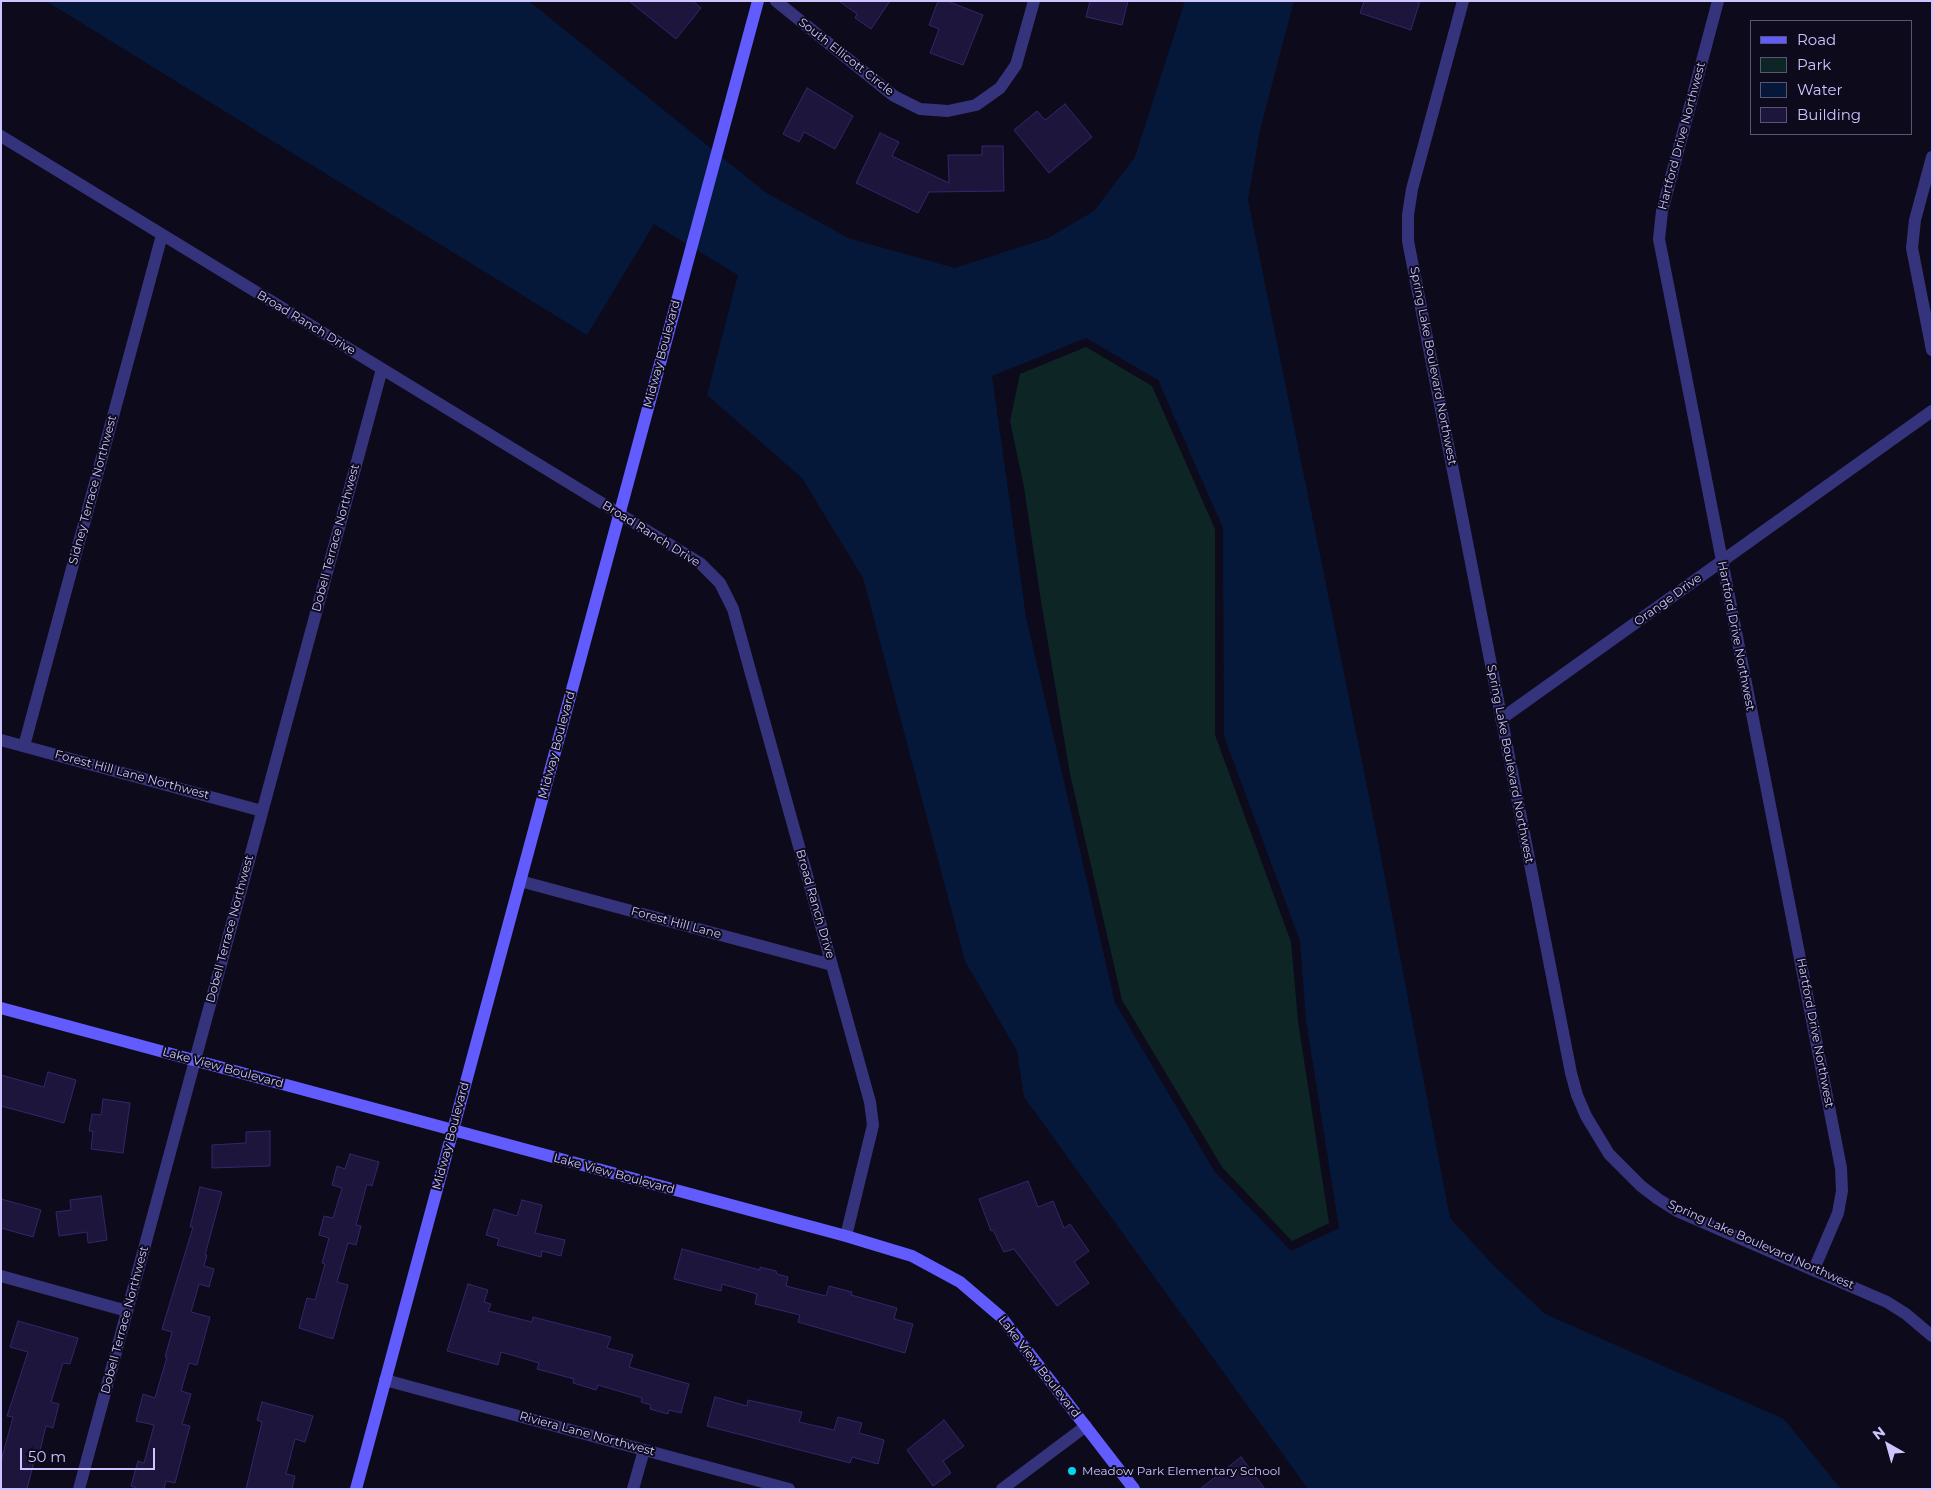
<!DOCTYPE html>
<html>
<head>
<meta charset="utf-8">
<style>
	body { margin:0 }
	#map { position:relative; width:1933px; height:1490px; overflow:hidden; background:#0d0a1c; font-family:Montserrat,sans-serif }
	canvas { display:block }
	.frame { position:absolute; inset:0; border:2px solid #ccc5ff; pointer-events:none }
	.legend { position:absolute; left:1750px; top:20px; width:162px; height:115px; box-sizing:border-box; background:#0d0a1c; border:1px solid #595577; margin:0; padding:6px 9px; list-style:none; font-size:15px; color:#ccc5ff }
	.legend li { display:flex; align-items:center; gap:10px; height:25px }
	.legend b { width:25px; border:1px solid #595577 }
	.north { position:absolute; left:1863px; top:1420px; width:50px; height:50px; -webkit-text-stroke:4px #0d0a1c; paint-order:stroke; rotate:322deg; font-size:14px; font-weight:700; line-height:20px; text-align:center; color:#ccc5ff }
	.north::after { content:''; display:block; margin:auto; width:18px; height:22px; background:#ccc5ff; clip-path:polygon(50% 0,100% 100%,50% 72%,0 100%) }
	.scale { position:absolute; left:20px; top:1448px; width:135px; height:22px; box-sizing:border-box; border:2px solid #ccc5ff; border-top:0; padding-left:6px; font-size:15px; line-height:18px; white-space:nowrap; color:#ccc5ff; -webkit-text-stroke:4px #0d0a1c; paint-order:stroke }
</style>
</head>
<body>
<div id="map">
<canvas width="1933" height="1490"></canvas>
<div class="frame"></div>
<ul class="legend">
<li><b style="height:6px;background:#625cff"></b>Road</li>
<li><b style="height:14px;background:#0d2625"></b>Park</li>
<li><b style="height:14px;background:#061839"></b>Water</li>
<li><b style="height:14px;background:#1e153d"></b>Building</li>
</ul>
<div class="north">N</div>
<div class="scale">50 m</div>
</div>
<script>
const ctx = document.querySelector('canvas').getContext('2d');
ctx.lineJoin = 'round';
function fillPath(path, color) { ctx.fillStyle = color; ctx.fill(path, 'evenodd'); }
const shape = rows => new Path2D(rows.map(r => 'M' + r).join(''));
function trace(path, color, width, dash) { ctx.strokeStyle = color; ctx.lineWidth = width; ctx.lineCap = dash ? 'butt' : 'round'; ctx.setLineDash(dash || []); ctx.stroke(path); }
function label(font, color, halo, rows, align = 'center') {
  ctx.font = font + ' Montserrat,sans-serif'; ctx.lineWidth = 4; ctx.setLineDash([]); ctx.textBaseline = 'middle'; ctx.strokeStyle = halo; ctx.fillStyle = color; for (const [text, x, y, turn = 0] of rows) {
    ctx.save(); ctx.translate(x, y); ctx.rotate((+turn || 0) * Math.PI / 180); ctx.textAlign = isNaN(turn) ? turn : align; if (halo) ctx.strokeText(text, 0, 0); ctx.fillText(text, 0, 0); ctx.restore();
  }
}
fillPath(shape([
	[1086,347,1152,386,1215,529,1215,735,1291,942,1298,1021,1329,1223,1292,1241,1222,1167,1122,1000,1070,774,1041,601,1024,487,1010,421,1020,374]
]), '#0d2625');
fillPath(shape([
	[46,1,529,1,765,192,848,238,955,268,1048,238,1094,211,1135,157,1185,1,1294,1,1260,130,1248,200,1376,831,1450,1218,1493,1265,1545,1314,1784,1419,1841,1489,1308,1489,1024,1097,1017,1051,965,961,863,578,802,478,707,395,738,275,654,224,587,335],
	[1086,338,1158,380,1223,528,1224,736,1300,941,1306,1020,1339,1228,1291,1251,1215,1172,1115,1003,1026,617,992,376]
]), '#061839');
const building = shape([
	[629,1,693,1,701,8,676,39,629,1],
	[839,1,890,1,871,29,855,18,857,14,839,1],
	[938,1,947,1,983,15,963,65,930,53,939,29,929,25,938,1],
	[1090,1,1128,1,1122,25,1086,17,1090,1],
	[1364,1,1420,1,1411,30,1360,13,1364,1],
	[807,88,853,116,835,149,804,132,799,142,783,134,807,88],
	[1065,104,1092,137,1049,173,1014,130,1037,111,1045,120,1065,104],
	[880,133,899,142,892,156,949,183,948,155,982,155,982,146,1003,146,1004,191,929,192,918,213,856,183,880,133],
	[48,1072,76,1080,64,1123,1,1106,1,1075,44,1087,48,1072],
	[103,1099,130,1103,123,1153,91,1149,93,1131,89,1131,92,1114,101,1115,103,1099],
	[270,1131,270,1166,212,1168,212,1145,246,1143,246,1132,270,1131],
	[350,1154,379,1162,372,1186,367,1184,356,1225,361,1226,356,1245,348,1243,337,1282,348,1285,333,1339,299,1328,307,1298,315,1300,325,1264,322,1263,329,1238,319,1235,324,1216,333,1218,342,1188,332,1185,337,1166,345,1169,350,1154],
	[1028,1181,1038,1207,1053,1201,1064,1228,1070,1224,1089,1251,1074,1262,1089,1283,1057,1306,1014,1249,1004,1252,993,1230,991,1231,979,1199,1028,1181],
	[200,1187,222,1192,205,1255,207,1255,204,1266,214,1269,209,1287,199,1284,191,1312,210,1317,197,1365,189,1363,181,1391,191,1394,182,1424,190,1426,175,1483,166,1481,164,1489,139,1489,131,1486,138,1461,144,1463,154,1425,136,1421,143,1394,155,1398,167,1357,165,1357,172,1332,162,1329,193,1227,190,1227,200,1187],
	[101,1196,107,1240,88,1243,87,1232,59,1236,56,1212,71,1210,70,1200,101,1196],
	[1,1199,41,1210,33,1237,1,1228,1,1199],
	[522,1200,542,1205,535,1233,565,1240,561,1256,542,1251,541,1257,497,1245,499,1239,486,1235,494,1209,517,1216,522,1200],
	[682,1249,760,1270,760,1267,776,1271,777,1274,788,1277,786,1286,826,1296,829,1286,852,1292,851,1295,897,1308,894,1319,913,1324,905,1353,798,1322,800,1315,755,1304,757,1294,722,1284,721,1291,674,1279,682,1249],
	[468,1284,488,1290,484,1302,491,1304,488,1311,532,1322,533,1317,611,1337,607,1348,633,1355,629,1367,689,1384,681,1413,669,1410,668,1414,650,1409,651,1405,641,1402,642,1398,598,1385,596,1390,573,1383,574,1379,537,1369,539,1363,501,1352,498,1365,447,1351,468,1284],
	[18,1321,78,1338,70,1364,63,1363,51,1402,59,1404,53,1428,46,1426,39,1455,36,1454,27,1489,1,1489,1,1461,13,1417,7,1416,28,1352,10,1347,18,1321],
	[715,1397,747,1406,748,1400,802,1412,799,1422,834,1430,838,1417,862,1423,859,1433,884,1440,878,1464,852,1457,850,1463,707,1426,715,1397],
	[262,1402,313,1416,305,1442,295,1439,286,1474,295,1476,292,1489,246,1489,262,1422,257,1420,262,1402],
	[944,1420,964,1446,943,1461,951,1473,933,1486,907,1450,944,1420],
	[1241,1457,1265,1489,1200,1489,1241,1457]
]);
fillPath(building, '#1e153d');
trace(building, '#35266b', 1);
trace(shape([
	[776,1,894,96,920,109,948,111,976,105,1000,88,1016,65,1034,1],
	[1463,1,1412,189,1408,215,1408,241,1571,1073,1577,1095,1586,1116,1609,1154,1641,1186,1658,1199,1677,1211,1887,1302,1906,1314,1932,1336],
	[1718,1,1662,211,1659,239,1841,1168,1842,1191,1838,1213,1814,1269],
	[1,136,700,563,720,583,733,609,870,1102,873,1125,846,1236],
	[1932,157,1915,220,1912,248,1932,350],
	[1501,719,1932,411],
	[1,740,262,811],
	[24,746,162,235],
	[520,881,832,965],
	[1,1276,127,1311],
	[385,1380,789,1489],
	[79,1489,382,369],
	[633,1489,644,1450],
	[1002,1489,1086,1426]
]), '#36337d', 12);
trace(shape([
	[1,1008,846,1236,912,1256,960,1282,1001,1317,1134,1489],
	[356,1489,758,1]
]), '#625cff', 12);
for (const [x, y, r, color] of [
	[1072,1471,5,"#00d5f0"]
]) { const dot = new Path2D(); dot.arc(x, y, r, 0, 2 * Math.PI); ctx.fillStyle = color; ctx.fill(dot); trace(dot, '#0d0a1c', 2); }
label('12px', '#ccc5ff', '#0d0a1c', [
	["South Ellicott Circle",846,57,38],
	["Hartford Drive Northwest",1682,136,-75],
	["Broad Ranch Drive",306,323,31],
	["Midway Boulevard",662,354,-75],
	["Spring Lake Boulevard Northwest",1433,366,79],
	["Sidney Terrace Northwest",93,490,-75],
	["Broad Ranch Drive",651,534,32],
	["Dobell Terrace Northwest",336,538,-75],
	["Orange Drive",1668,600,-36],
	["Hartford Drive Northwest",1736,636,79],
	["Midway Boulevard",557,745,-75],
	["Spring Lake Boulevard Northwest",1510,764,79],
	["Forest Hill Lane Northwest",132,775,15],
	["Broad Ranch Drive",815,904,74],
	["Forest Hill Lane",676,923,15],
	["Dobell Terrace Northwest",230,929,-75],
	["Hartford Drive Northwest",1815,1033,79],
	["Lake View Boulevard",223,1068,15],
	["Midway Boulevard",451,1136,-75],
	["Lake View Boulevard",614,1174,15],
	["Spring Lake Boulevard Northwest",1761,1245,24],
	["Dobell Terrace Northwest",125,1320,-75],
	["Lake View Boulevard",1039,1367,52],
	["Riviera Lane Northwest",587,1434,15]
]);
label('12px', '#ccc5ff', '#0d0a1c', [
	["Meadow Park Elementary School",1082,1471]
], 'left');
</script>
</body>
</html>
